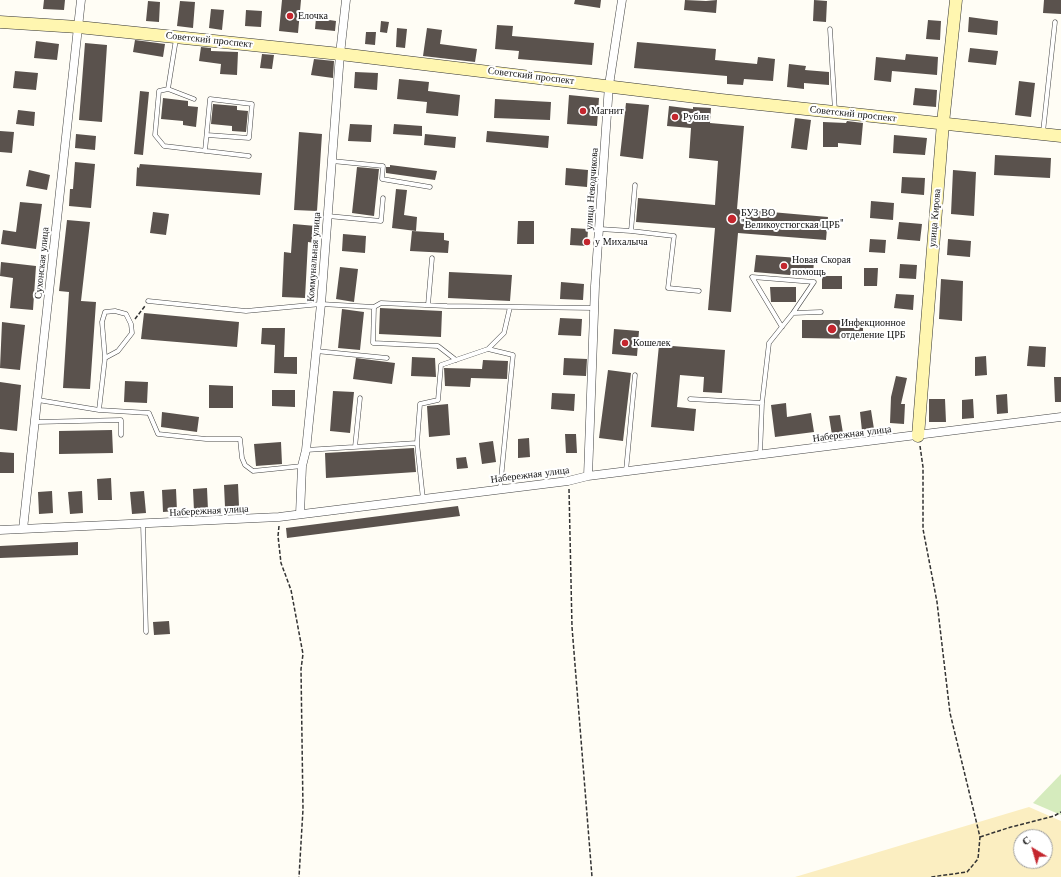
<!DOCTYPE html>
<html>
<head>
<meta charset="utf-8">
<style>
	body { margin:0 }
	#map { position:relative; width:1061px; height:877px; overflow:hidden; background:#fffdf5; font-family:"Libre Baskerville",serif }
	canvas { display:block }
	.north { position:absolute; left:1013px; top:829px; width:40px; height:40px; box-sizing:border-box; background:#fff; border:1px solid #a0a0a0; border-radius:50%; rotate:322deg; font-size:11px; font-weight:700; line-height:16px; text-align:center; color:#111 }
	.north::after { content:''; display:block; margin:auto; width:14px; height:18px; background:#c4262e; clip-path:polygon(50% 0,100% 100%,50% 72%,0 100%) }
</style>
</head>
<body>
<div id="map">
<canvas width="1061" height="877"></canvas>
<div class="north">С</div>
</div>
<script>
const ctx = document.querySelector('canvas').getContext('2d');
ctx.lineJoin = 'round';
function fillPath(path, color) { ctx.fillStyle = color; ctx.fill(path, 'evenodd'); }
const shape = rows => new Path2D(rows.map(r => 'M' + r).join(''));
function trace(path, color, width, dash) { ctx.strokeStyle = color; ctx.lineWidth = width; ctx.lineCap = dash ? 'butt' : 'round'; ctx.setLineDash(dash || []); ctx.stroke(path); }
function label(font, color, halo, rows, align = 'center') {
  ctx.font = font + ' "Libre Baskerville",serif'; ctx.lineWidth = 4; ctx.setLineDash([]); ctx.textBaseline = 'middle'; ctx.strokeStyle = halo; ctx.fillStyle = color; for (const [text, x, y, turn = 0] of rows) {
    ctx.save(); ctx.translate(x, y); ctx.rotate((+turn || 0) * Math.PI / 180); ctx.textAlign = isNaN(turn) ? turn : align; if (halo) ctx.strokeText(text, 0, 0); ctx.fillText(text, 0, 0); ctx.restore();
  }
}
fillPath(shape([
	[1061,774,1061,815,1033,803]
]), '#d5ebbd');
fillPath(shape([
	[1029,807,1061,821,1061,877,795,877],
	[1021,837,1045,837,1045,861,1021,861]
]), '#fbeec1');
fillPath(shape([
	[44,0,65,0,64,10,43,9],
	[282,0,301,0,298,33,279,31],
	[575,0,601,0,600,8,574,4],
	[685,0,706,1,717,0,716,13,684,10],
	[814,0,827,1,826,22,813,21],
	[1044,0,1061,0,1061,14,1043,13],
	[148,1,160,2,159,22,146,21],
	[180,1,195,2,193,28,177,26],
	[211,9,224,10,222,30,209,28],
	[246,10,262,11,261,27,245,26],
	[969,17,998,21,997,35,968,32],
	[316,18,336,21,335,31,315,29],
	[928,20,941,21,940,40,926,39],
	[381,21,389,22,387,33,380,32],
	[497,25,513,26,512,36,594,43,592,65,518,59,519,51,495,49],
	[397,28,407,29,405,48,396,47],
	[427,28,442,30,440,44,477,49,475,62,423,56],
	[366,32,376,32,375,45,365,44],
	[135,40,165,44,163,57,133,52],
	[36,41,59,44,57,60,34,58],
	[637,42,716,49,715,60,757,64,758,57,775,59,773,81,744,79,743,85,727,84,727,76,634,68],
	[85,43,107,45,102,122,79,120],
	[201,47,211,48,211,51,238,52,237,75,220,74,221,64,199,61],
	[970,48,998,51,996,65,968,62],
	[262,54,274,55,272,69,260,68],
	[906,54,938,57,937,75,892,71,891,82,874,80,876,57,905,60],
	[314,59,334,61,333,78,311,75],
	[789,64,806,66,805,70,829,72,829,85,804,83,804,89,787,87],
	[15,71,38,73,36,90,13,88],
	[355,72,378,73,377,90,354,88],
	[399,79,429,82,428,91,460,95,458,116,426,113,427,102,397,99],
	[1019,81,1035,83,1031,117,1015,115],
	[915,88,937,90,936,107,913,105],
	[140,91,149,92,143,155,134,154],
	[569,95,599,98,597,126,567,124],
	[163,98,188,101,188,106,198,107,196,127,183,125,183,121,161,119],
	[495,99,551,102,550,120,494,118],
	[626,103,649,105,643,159,620,156],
	[213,104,237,106,237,110,248,111,246,132,232,131,232,126,211,124],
	[669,106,693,109,693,107,711,108,710,123,744,126,737,209,828,217,826,240,738,233,731,312,708,310,715,228,636,222,638,198,715,205,718,161,689,158,691,128,667,126],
	[18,110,35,112,34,126,16,124],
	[795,118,811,120,807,150,791,148],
	[847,121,863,123,861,145,838,143,838,147,823,147,823,122,846,123],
	[350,124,372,125,371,142,348,141],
	[394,124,422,126,422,136,393,134],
	[0,131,14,132,12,153,0,152],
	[487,131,549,136,548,148,486,142],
	[299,132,322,134,317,211,294,210],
	[76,134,96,136,95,150,75,148],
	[425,134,456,137,455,148,424,145],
	[894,135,927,138,925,155,893,153],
	[995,155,1051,158,1050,178,994,175],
	[75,162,95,164,91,208,69,206,70,189,73,189],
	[140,164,262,173,260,195,136,186,137,167,139,168],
	[390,165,437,171,435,180,386,173,386,167,390,167],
	[357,167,379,169,374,216,352,213],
	[566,168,588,170,587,187,565,185],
	[29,170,50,175,47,190,26,186],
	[953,170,976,172,974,216,951,214],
	[902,177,925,178,924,195,901,193],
	[396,189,407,190,404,215,417,217,416,231,392,228],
	[871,201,894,203,893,220,870,218],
	[20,202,42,204,36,249,1,244,3,230,16,232],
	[153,212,169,214,166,235,150,233],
	[67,220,90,222,81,301,96,302,90,389,63,388,69,292,59,291],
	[518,221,534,221,534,244,517,244],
	[899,222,922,224,920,241,897,239],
	[293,224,316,226,315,243,308,242,305,298,282,297,284,252,291,253],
	[571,228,588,229,587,246,570,245],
	[412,231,444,233,444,240,449,241,448,253,410,251],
	[343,234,366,236,365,253,342,251],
	[870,239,886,240,885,253,869,252],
	[948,239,971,241,970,257,947,255],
	[756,255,814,259,813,277,754,272],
	[1,262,36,266,33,310,10,308,13,278,0,276],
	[900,264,917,265,916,279,899,278],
	[340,267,358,269,354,302,336,299],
	[864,268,878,268,877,286,864,286],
	[449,272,512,275,510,301,448,298],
	[822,276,842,276,842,289,822,289],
	[941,279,963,281,962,321,939,319],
	[561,282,584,284,583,300,560,299],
	[770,287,796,287,796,302,771,302],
	[896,294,914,295,913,310,894,308],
	[380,308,442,311,441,337,379,334],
	[342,309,364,312,360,350,338,348],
	[144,313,239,322,237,347,141,339],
	[560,318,582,319,581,336,558,335],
	[802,320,863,320,863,339,802,338],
	[2,322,25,325,20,370,0,368],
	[262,328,285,328,284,357,297,357,297,374,274,373,275,345,261,344],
	[614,329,639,331,637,356,612,354],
	[659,345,725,350,722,393,703,392,704,377,680,375,677,407,696,409,694,431,651,427],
	[1029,346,1046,347,1045,367,1027,366],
	[986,356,987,375,975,376,975,357],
	[412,357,435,358,436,377,411,376],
	[356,358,395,363,392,384,353,379],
	[564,358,587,359,586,376,563,375],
	[483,360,508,361,507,379,471,378,470,387,445,386,444,368,482,369],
	[608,370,631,373,623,441,599,438],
	[896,376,907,378,901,404,905,404,904,424,890,423,891,397],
	[1054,377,1061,377,1061,402,1055,402],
	[125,381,148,382,147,403,124,402],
	[0,382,21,385,17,431,0,429],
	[209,385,233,386,233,408,209,408],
	[272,390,295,390,295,407,272,406],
	[333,391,354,392,350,433,330,431],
	[552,393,575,394,574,411,551,409],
	[1007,394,1008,413,997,414,996,395],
	[929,399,945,399,946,422,929,422],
	[973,399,974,418,962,419,962,400],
	[786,403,787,417,811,413,814,432,775,437,771,405],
	[448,404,450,435,429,437,427,406],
	[871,410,874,429,862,431,860,412],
	[162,412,199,417,197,432,161,427],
	[840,415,843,433,832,435,829,416],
	[112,430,113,453,59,454,59,431],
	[565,434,576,434,577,453,566,453],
	[529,438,530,457,518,458,518,439],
	[493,441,496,462,482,464,479,443],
	[281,442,282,464,256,466,254,444],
	[414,448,416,472,326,478,325,453],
	[0,452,14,453,14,473,0,473],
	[466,457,468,468,457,469,456,458],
	[111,478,112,500,98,500,97,479],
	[238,484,239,506,225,507,224,485],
	[207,488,208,510,194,511,193,489],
	[176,489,177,511,163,512,162,490],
	[52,491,53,513,39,514,38,492],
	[82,491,83,513,70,514,68,492],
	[144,491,146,513,132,514,130,492],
	[458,506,460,516,287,538,286,528],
	[78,542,78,555,0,558,0,546],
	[169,621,170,634,154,635,153,622]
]), '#5a524d');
const lane = shape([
	[830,29,835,111],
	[176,39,168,89,159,91,155,135,164,146,249,156],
	[168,89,194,99],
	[1043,132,1055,22],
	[205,151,210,99,252,104,249,138,207,135],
	[332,161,383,166,382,179,430,187],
	[635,185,631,231,674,236,668,288,699,291],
	[328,216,381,221,383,198],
	[600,229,631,231],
	[148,301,246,311,321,304,374,307,373,343,438,346,456,360],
	[428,305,432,258],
	[374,307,381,303,447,306,594,308],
	[782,327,752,277,814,282,793,313],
	[488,349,513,355,500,489],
	[316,351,387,358],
	[690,399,762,403],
	[38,400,99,410,105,358,118,351,132,333,131,324,126,314,115,311,105,312,102,322,105,358],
	[99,410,149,413,158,434,206,439,240,439,242,458,245,465,253,471,302,466],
	[36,422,121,420,121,435],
	[417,443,420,404,438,400,441,365,488,349,504,333,510,307],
	[355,447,360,398],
	[306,450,417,443,423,499],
	[760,455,762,403,769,343,793,313,821,312],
	[626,471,635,375],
	[143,524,146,632]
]);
const street = shape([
	[588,476,595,286,609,85,622,0],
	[300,514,302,466,306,450,321,304,340,54,346,0],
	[23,529,81,0],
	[0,530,279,517,568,481,588,476,1061,417]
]);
const secondary = shape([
	[0,22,78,27,340,54,721,100,1061,136],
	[918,436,943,123,956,0]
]);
trace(lane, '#444', 5);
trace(street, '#444', 9);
trace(secondary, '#333', 13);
trace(shape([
	[135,319,145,306],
	[920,446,923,467,923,529,937,602,950,713,980,837,978,859,967,872,931,877],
	[569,489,572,627,592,877],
	[279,526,278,536,281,563,291,590,303,654,301,669,303,809,299,877],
	[980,837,1011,827,1054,816,1061,812]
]), '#333', 1.5, [4, 2]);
trace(lane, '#fff', 4);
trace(street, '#fff', 8);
trace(secondary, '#fff6b0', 12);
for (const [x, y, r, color] of [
	[290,16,4,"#c4262e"],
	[583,111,4,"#c4262e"],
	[675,117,4,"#c4262e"],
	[732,219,5,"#c4262e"],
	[587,242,4,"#c4262e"],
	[784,266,4,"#c4262e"],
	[832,329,5,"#c4262e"],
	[625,343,4,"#c4262e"]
]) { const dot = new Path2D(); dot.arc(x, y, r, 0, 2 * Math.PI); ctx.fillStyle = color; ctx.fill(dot); trace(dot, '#fff', 1.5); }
label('10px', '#111', '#fff', [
	["Елочка",298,16],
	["Магнит",591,111],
	["Рубин",683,117],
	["БУЗ ВО",741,213],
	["\"Великоустюгская ЦРБ\"",741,225],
	["у Михалыча",595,242],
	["Новая Скорая",792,260],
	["помощь",792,272],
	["Инфекционное",841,323],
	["отделение ЦРБ",841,335],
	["Кошелек",633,343]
], 'left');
label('10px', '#111', '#fff', [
	["Советский проспект",209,40,6],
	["Советский проспект",531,76,7],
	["Советский проспект",853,114,6],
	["улица Неводчикова",592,189,-86],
	["улица Кирова",935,218,-85],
	["Коммунальная улица",314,257,-86],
	["Сухонская улица",42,263,-84],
	["Набережная улица",852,434,-7],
	["Набережная улица",530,475,-7],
	["Набережная улица",209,511,-3]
]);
</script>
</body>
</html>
